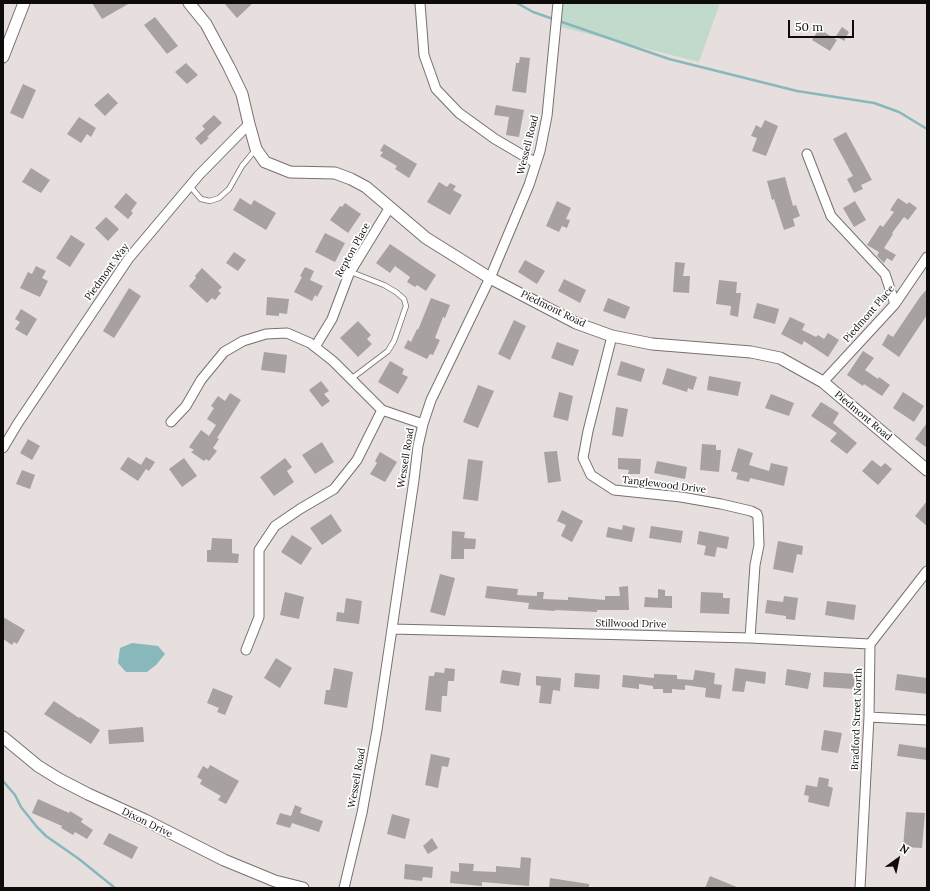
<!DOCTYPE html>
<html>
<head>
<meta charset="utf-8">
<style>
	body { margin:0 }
	#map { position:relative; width:930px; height:891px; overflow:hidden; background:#e6dfdd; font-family:Lora,serif }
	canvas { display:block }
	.frame { position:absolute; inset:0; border:4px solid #0e0b0b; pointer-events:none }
	.north { position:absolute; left:878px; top:839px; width:40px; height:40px; -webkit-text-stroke:3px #fff; paint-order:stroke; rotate:33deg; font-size:11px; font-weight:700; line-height:16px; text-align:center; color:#0e0b0b }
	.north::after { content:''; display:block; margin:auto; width:14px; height:18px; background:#0e0b0b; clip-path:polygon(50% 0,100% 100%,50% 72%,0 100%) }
	.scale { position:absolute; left:788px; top:20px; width:66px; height:18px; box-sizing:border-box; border:2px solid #0e0b0b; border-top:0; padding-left:5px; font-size:12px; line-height:14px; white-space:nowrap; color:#0e0b0b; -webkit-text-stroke:3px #fff; paint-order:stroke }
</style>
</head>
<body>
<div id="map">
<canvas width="930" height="891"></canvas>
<div class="frame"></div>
<div class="north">N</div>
<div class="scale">50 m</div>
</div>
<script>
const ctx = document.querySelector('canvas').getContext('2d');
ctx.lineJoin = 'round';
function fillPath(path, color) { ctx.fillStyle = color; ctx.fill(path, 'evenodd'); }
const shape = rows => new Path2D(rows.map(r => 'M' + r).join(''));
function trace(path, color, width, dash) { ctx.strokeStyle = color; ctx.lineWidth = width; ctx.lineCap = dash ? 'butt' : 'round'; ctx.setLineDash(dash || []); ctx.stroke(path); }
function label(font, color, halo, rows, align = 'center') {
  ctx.font = font + ' Lora,serif'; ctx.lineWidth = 3.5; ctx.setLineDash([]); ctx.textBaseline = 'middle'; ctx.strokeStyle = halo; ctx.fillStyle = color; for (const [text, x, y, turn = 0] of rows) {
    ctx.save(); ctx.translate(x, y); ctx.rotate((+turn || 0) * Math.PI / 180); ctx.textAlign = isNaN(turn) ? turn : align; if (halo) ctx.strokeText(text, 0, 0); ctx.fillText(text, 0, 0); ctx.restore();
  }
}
fillPath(shape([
	[562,3,720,3,699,62,561,27]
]), '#c1dacc');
fillPath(shape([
	[132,643,158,646,165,654,156,665,147,672,126,672,118,663,120,648]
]), '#88b7bc');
trace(shape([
	[517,3,533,12,669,59,797,91,874,103,899,112,927,129],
	[3,781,15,795,21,807,37,827,46,836,79,859,115,888]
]), '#88b7bc', 2.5);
fillPath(shape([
	[92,3,130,3,102,19],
	[224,3,253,3,237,18],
	[155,17,178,46,167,54,144,25],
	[842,27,849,32,844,41,836,36],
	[819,29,837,40,830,51,812,40],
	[520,57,530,58,526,93,512,91,516,63,519,63],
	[186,63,198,75,187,84,175,72],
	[23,84,36,90,23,119,10,113],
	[108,93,118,103,105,116,94,105],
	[496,105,524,110,519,137,506,135,509,117,494,115],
	[214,115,222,123,207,137,209,138,201,145,195,138,205,129,202,126],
	[79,117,96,128,91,137,87,134,81,143,67,134],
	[765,120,778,126,766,156,752,151,757,138,751,136,756,125,761,128],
	[846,132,872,180,861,185,863,189,854,193,847,179,853,176,833,139],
	[384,144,417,164,409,178,395,169,397,166,380,156,383,152,380,151],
	[31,168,50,180,41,193,22,182],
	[785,177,793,206,796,205,800,216,793,219,795,226,784,230,774,199,772,200,767,181],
	[439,182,447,187,450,183,456,186,453,190,462,195,450,215,427,202],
	[126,193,137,203,131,211,133,213,128,219,114,207],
	[240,198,251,205,254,200,276,213,266,230,233,210],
	[898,198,907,204,909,202,917,208,908,220,904,217,892,233,893,234,884,248,896,255,892,261,887,258,884,263,877,256,879,252,867,245,880,225,883,227,894,212,890,210],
	[557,201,571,208,566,219,570,220,567,228,562,226,559,232,546,226],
	[855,201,866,220,854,227,843,208],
	[345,203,361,214,348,233,330,220,340,206,342,207],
	[106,217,119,229,108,241,95,228],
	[325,233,345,243,335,262,315,252],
	[71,235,85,244,70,267,56,258],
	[390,244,436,275,426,291,417,285,415,287,407,282,410,277,395,266,390,273,376,263],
	[234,252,246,260,238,271,226,263],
	[525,260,545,271,537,284,518,272],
	[675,262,685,263,683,276,690,276,689,293,673,292],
	[36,266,46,271,42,278,48,281,40,297,20,288,28,272,32,274],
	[305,267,314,271,310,280,323,286,317,297,315,295,312,301,294,292,302,277,300,276],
	[202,268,222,287,218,291,221,293,215,300,212,298,207,303,189,286,196,278,195,276],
	[564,279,586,290,580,303,558,291],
	[719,280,737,282,736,293,741,293,738,317,730,315,731,306,716,304],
	[129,288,141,296,114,338,103,331],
	[927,289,927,315,899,357,882,345,888,334,893,337,920,297],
	[267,297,289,299,287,314,279,313,279,316,266,315],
	[431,298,450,305,445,318,443,317,435,338,440,340,433,355,430,354,427,359,404,348,408,340,411,342,417,329,418,330],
	[608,298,630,307,625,319,603,311],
	[757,303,779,309,775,324,753,318],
	[21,309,37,319,27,336,15,329,20,322,15,319],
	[790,317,805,324,802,330,816,337,818,335,824,339,828,333,839,340,828,357,804,341,802,345,781,334],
	[514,320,526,326,510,360,498,354],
	[358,321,371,335,367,339,372,344,358,357,340,338],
	[557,342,579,350,573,366,551,358],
	[863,351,874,358,865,370,878,379,879,377,890,385,882,396,864,384,863,386,847,375],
	[264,352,287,355,285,373,261,370],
	[390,361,404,369,402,374,408,377,398,394,378,382],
	[621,361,645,369,641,382,617,375],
	[667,368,697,377,693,390,688,388,687,392,662,384],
	[709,376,741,382,738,396,707,390],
	[321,381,329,391,324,394,330,401,322,407,309,390],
	[478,385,494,391,478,428,463,422],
	[559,392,573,396,568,421,553,417],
	[903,392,924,406,914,422,893,408],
	[230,393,241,400,217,438,219,439,213,448,217,451,209,461,206,459,204,461,191,452,194,450,189,447,201,430,209,436,216,425,207,419,214,408,211,406,218,396,225,401],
	[771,394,794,403,789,416,765,408],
	[821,402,839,413,833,423,857,443,847,454,830,441,837,433,811,416],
	[616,407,628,409,623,437,612,435],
	[927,423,927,448,915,439],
	[28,439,40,446,32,460,20,453],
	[322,442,334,462,315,474,302,455],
	[702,444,716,445,716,450,721,450,719,472,700,470],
	[738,448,753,453,749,465,769,471,771,463,788,467,784,486,750,478,749,482,736,479,738,473,731,471],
	[557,451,561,481,548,483,544,452],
	[380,452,397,462,385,482,370,474,377,463,375,461],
	[128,457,141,465,146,457,155,462,149,471,146,469,138,481,120,469],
	[184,458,197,476,182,487,169,469],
	[285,458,292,467,287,471,294,482,274,496,260,477],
	[618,458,641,459,640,474,628,474,629,470,618,469],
	[468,459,483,461,478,501,463,499],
	[872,460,881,467,885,463,892,469,878,485,862,471],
	[657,461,687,467,685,479,654,473],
	[22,470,35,475,30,489,16,484],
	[927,501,927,526,915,516],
	[562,510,583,521,572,542,561,536,566,525,557,521],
	[331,514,342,531,322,545,310,528],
	[623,525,635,528,632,542,606,537,608,527,622,530],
	[651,526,683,531,681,543,649,538],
	[452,531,465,532,464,538,476,539,475,549,464,549,464,559,451,559],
	[699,531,729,537,727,549,717,547,715,557,704,555,706,546,697,544],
	[292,535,312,548,301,565,281,552],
	[212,538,232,539,232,553,239,554,238,563,207,562,207,550,211,550],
	[778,541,803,546,802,555,797,554,793,573,773,569],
	[440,574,455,578,445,616,430,612],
	[487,586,518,589,517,595,537,596,537,592,544,592,543,599,568,600,568,597,605,600,605,596,620,596,619,587,628,586,629,610,597,610,597,612,555,610,555,611,528,609,529,603,485,598],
	[658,589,665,590,665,596,672,596,672,608,644,607,645,597,658,598],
	[285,592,304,597,299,619,280,615],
	[701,592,723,593,723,598,730,598,729,614,700,613],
	[784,596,798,598,795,620,786,619,786,616,765,613,767,600,783,602],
	[346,598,362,601,359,624,336,621,337,612,344,613],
	[827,601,856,605,854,620,825,615],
	[3,617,25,630,17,644,14,642,12,645,3,639],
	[276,658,292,668,280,688,264,678],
	[334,668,353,672,347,708,324,704,326,690,330,690],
	[445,668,455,669,454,681,448,681,447,696,442,696,441,712,425,710,429,676,434,676,435,672,444,673],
	[735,668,766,672,765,684,746,681,744,692,732,691],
	[787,669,811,673,808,689,785,685],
	[502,670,521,673,519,686,500,683],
	[695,670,715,673,714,684,722,685,720,699,705,697,706,688,685,685,685,690,672,689,672,693,663,693,663,689,653,689,653,686,639,684,639,689,622,687,623,675,654,678,654,674,677,675,677,679,693,680],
	[824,672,855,674,854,689,823,687],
	[575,673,600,675,599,689,574,687],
	[897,674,927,678,927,694,895,690],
	[536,676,561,678,560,691,553,690,551,704,539,703,541,686,536,685],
	[213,688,233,696,225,715,217,712,219,708,207,703],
	[54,701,79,718,80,717,100,730,91,744,44,714],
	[143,727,144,742,109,744,108,730],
	[824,730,842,733,838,753,821,750],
	[899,744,927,748,927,760,897,756],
	[431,754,450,758,448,767,442,766,438,788,425,785],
	[210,765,239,781,226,804,218,800,221,796,200,784,202,780,197,777,203,766,208,769],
	[819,777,829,779,828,786,833,788,829,807,808,802,809,796,804,795,806,785,817,787],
	[38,799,69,813,70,811,83,819,81,822,93,830,87,839,75,832,73,835,61,828,62,826,32,813],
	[295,805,302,808,300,813,323,821,319,832,292,823,290,828,276,824,280,813,291,816],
	[906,812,925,813,922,848,903,847],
	[392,814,410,819,405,839,387,834],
	[109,833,138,847,132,859,103,844],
	[432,838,438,848,428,854,423,846],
	[521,857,531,858,529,886,482,882,482,886,450,883,451,871,459,872,459,863,474,864,473,871,496,872,496,866,520,868],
	[405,864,433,867,432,878,423,877,422,881,404,879],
	[710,876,739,888,705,888],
	[550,878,589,884,589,888,549,888]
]), '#a7a19f');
const service = shape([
	[190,186,201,199,210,201,219,198,229,189,242,166,256,149],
	[351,272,384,285,396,292,404,299,406,306,394,341,388,351,351,379]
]);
const minor = shape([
	[420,3,424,55,436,89,459,113,495,139,536,163],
	[807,154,831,216,885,274,895,304],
	[612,336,588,431,583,458,591,475,614,490,681,497,721,504,751,511,757,514,758,518,759,545,755,565,750,638],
	[315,347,332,319,349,274,390,207],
	[823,382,895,304,927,257],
	[171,422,186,406,201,380,224,352,243,341,266,334,287,333,310,343,333,361,382,410,423,424],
	[3,448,18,423,129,258,199,175,249,124],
	[392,629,750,638,870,644],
	[246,650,259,617,259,550,275,526,300,509,334,489,357,460,382,410],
	[869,717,927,720],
	[344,888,362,813,377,730,414,480,418,446,423,424,431,400,490,278,529,185,540,151,547,116,558,3],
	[860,888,869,717,870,644,927,571]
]);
const tertiary = shape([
	[189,3,206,24,229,67,242,94,249,124,256,149,265,162,290,172,335,173,351,179,366,187,426,238,490,278,576,323,612,336,652,344,751,352,780,358,823,382,927,470],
	[3,57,24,3],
	[3,737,38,766,59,779,88,794,145,820,224,860,275,881,303,888]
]);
trace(service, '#77716f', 6);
trace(minor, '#77716f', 11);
trace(tertiary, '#77716f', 13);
trace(service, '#fff', 4.5);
trace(minor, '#fff', 9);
trace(tertiary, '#fff', 11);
label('10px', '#0e0b0b', '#fff', [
	["Wessell Road",528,145,-76],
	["Repton Place",353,250,-61],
	["Piedmont Way",107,272,-54],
	["Piedmont Road",553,309,26],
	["Piedmont Place",869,314,-49],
	["Piedmont Road",863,416,40],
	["Wessell Road",406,458,-81],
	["Tanglewood Drive",664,485,7],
	["Stillwood Drive",631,624,1],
	["Bradford Street North",857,719,-88],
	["Wessell Road",357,778,-80],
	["Dixon Drive",147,823,26]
]);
</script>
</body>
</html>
